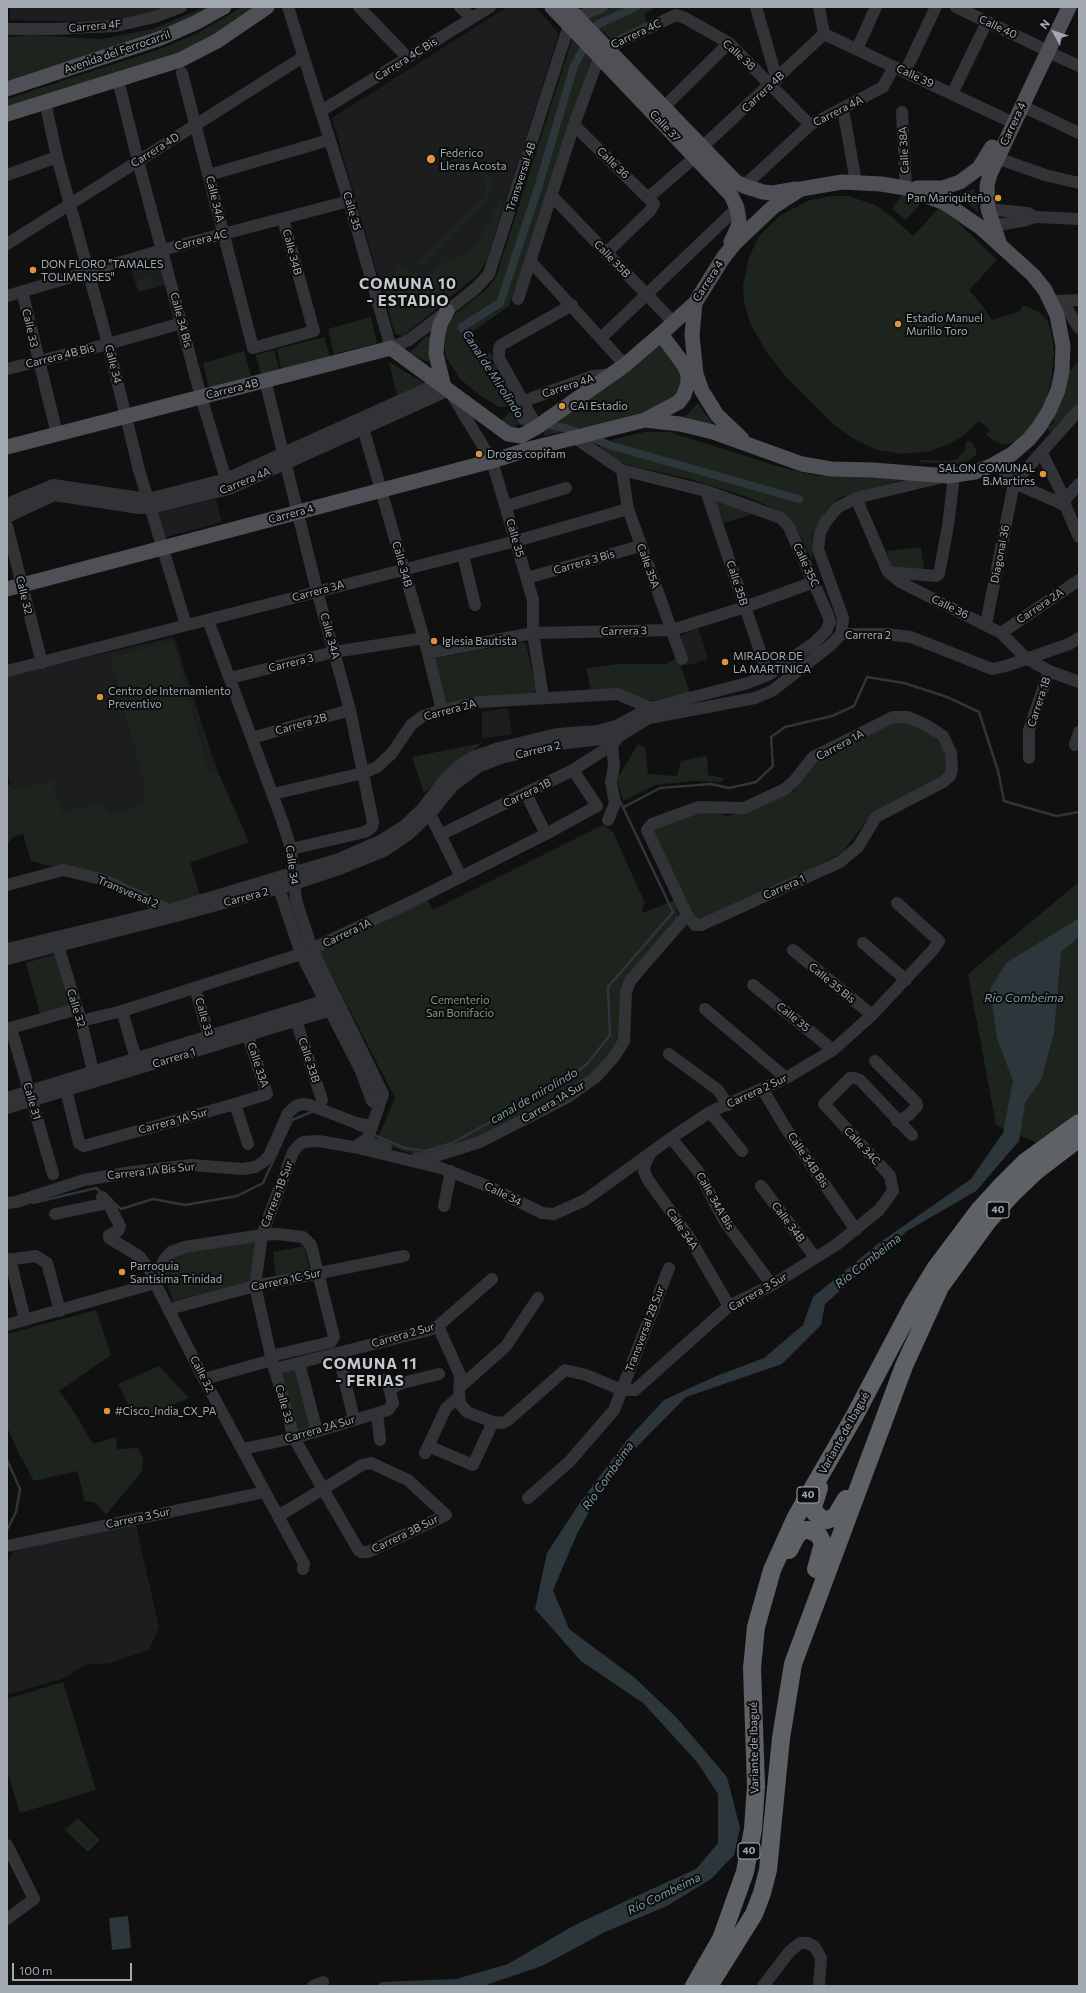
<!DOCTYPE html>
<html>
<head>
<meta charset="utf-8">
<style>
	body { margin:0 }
	#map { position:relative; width:1086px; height:1993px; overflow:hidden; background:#101011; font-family:Commissioner,sans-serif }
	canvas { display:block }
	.frame { position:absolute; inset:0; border:8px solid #a3a9b1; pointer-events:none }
	.north { position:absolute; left:1034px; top:12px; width:40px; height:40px; -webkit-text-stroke:3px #0b0c0c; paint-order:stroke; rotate:310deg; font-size:11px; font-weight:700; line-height:16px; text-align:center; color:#a3a9b1 }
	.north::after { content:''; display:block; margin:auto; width:14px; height:18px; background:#a3a9b1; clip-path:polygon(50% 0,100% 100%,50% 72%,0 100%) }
	.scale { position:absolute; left:12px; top:1963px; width:120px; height:18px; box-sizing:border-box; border:2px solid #a3a9b1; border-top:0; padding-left:5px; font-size:12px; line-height:14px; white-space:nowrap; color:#a3a9b1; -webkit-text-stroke:3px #0b0c0c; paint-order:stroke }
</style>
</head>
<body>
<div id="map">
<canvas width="1086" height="1993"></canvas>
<div class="frame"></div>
<div class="north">N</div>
<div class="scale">100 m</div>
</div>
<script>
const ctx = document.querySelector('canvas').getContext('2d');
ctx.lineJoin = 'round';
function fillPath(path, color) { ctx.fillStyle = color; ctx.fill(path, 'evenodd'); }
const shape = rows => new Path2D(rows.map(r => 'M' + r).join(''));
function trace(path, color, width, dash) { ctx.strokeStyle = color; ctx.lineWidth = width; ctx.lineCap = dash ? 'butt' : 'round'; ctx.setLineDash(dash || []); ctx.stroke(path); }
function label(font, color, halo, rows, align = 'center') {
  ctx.font = font + ' Commissioner,sans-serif'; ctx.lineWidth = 4; ctx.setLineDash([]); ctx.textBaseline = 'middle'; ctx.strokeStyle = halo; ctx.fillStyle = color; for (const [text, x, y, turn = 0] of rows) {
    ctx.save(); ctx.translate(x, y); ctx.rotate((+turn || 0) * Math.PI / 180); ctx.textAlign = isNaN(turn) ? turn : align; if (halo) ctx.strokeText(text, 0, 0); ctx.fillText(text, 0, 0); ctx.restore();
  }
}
fillPath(shape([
	[10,7,169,7,161,11,111,22,10,20],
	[507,7,535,7,559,33,487,260,477,275,403,336,395,334,332,118],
	[160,261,166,285,138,292,131,268],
	[216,499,222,522,163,538,157,513],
	[698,628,708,659,686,666,678,637],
	[174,637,217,770,249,842,190,863,59,849,31,861,7,772,7,676],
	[508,708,512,735,482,738,482,712],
	[135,1521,159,1627,149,1650,110,1663,85,1665,65,1678,7,1695,7,1564,15,1548]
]), '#1c1d1e');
fillPath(shape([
	[205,7,218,7,170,32,7,84,7,37,30,35,101,39,153,29],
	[242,7,261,7,186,53,7,110,7,99,163,48,198,33],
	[613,7,657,7,644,14,647,23,611,39,587,17],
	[572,40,591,59,521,273,509,306,472,332,484,355,490,352,516,398,506,407,499,407,481,396,460,379,446,357,443,335,453,316,489,287,496,277],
	[475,162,494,182,488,200,423,267,416,261,425,257,484,198,487,191,485,181,471,166],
	[974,189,977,198,978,212,957,195],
	[902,194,923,201,906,220,892,209],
	[832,196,848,196,875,205,891,216,913,236,941,206,997,260,969,290,982,305,992,320,1020,311,1023,305,1039,312,1047,320,1051,331,1054,351,1051,382,1044,406,1035,422,1016,441,1005,445,996,442,986,435,990,430,979,421,963,436,949,444,931,451,902,454,877,450,852,438,832,423,787,378,767,353,750,323,744,301,743,285,749,257,760,235,781,215,810,200],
	[500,200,505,201,487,260,477,275,403,336,395,334,382,285,401,265,415,275,425,277,435,271,446,261,463,254,479,241],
	[150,276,154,288,139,291,136,280],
	[371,317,377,343,334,354,328,329],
	[426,336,430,337,429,361,426,361,410,353],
	[324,337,330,356,281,369,277,349],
	[661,344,683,375,680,393,643,415,544,436,544,432],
	[274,350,279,369,261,374,256,355],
	[244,351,251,376,209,388,203,363],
	[1079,361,1079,407,1053,434,1046,428,1055,422,1051,418,1068,373],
	[389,362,424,383,397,396],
	[698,403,705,414,716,427,683,418],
	[517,404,518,413,524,419,520,424,509,429,500,422],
	[645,432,669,432,787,469,819,476,853,476,901,478,901,480,841,497,833,503,825,512,813,533,812,560,798,531,784,513,747,497,690,479,633,466,615,460,597,448,615,439],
	[971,441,976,450,976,455,968,461,954,464,919,462,920,460,951,461,957,459,965,450,966,442],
	[713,498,752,513,747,516,724,523],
	[921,547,924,570,892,570,887,551],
	[173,640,209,772,217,770,249,842,190,862,200,895,168,904,68,871,31,861,23,834,13,837,7,845,7,784,16,789,53,781,61,812,104,802,107,814,145,805,143,791,146,790,110,658],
	[523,642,526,644,536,690,534,693,479,696,447,703,435,661,436,658],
	[678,657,690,693,649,701,619,689,591,690,586,668,617,664,666,664],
	[895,720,906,721,929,732,939,742,949,762,946,777,867,820,842,853,703,922,697,923,652,832,656,826,700,811,718,812,726,817,794,791,796,784,816,759],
	[482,743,424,793,412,757],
	[638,744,645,748,648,774,677,776,681,761,707,756,708,775,725,778,722,782,692,781,655,785,623,801,617,779],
	[603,825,613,832,644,901,642,913,676,900,678,906,677,921,627,976,620,1040,594,1074,573,1088,478,1140,439,1154,416,1155,376,1142,395,1098,320,952,427,900,433,910],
	[1079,882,1079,1114,1037,1143,996,1125,968,974],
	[55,954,70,1005,40,1014,26,963],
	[259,1239,253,1282,173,1301,166,1281,165,1269,171,1257,179,1252],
	[305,1246,309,1269,276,1275,273,1252],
	[96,1310,111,1355,59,1391,71,1407,93,1444,116,1437,117,1449,138,1448,143,1458,142,1471,106,1515,96,1503,84,1501,78,1471,34,1481,19,1454,7,1427,7,1334],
	[299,1363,317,1431,294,1438,274,1369],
	[159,1366,189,1398,149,1415,134,1416,118,1384],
	[63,1682,96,1790,20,1813,7,1770,7,1699],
	[78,1818,100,1840,88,1852,65,1830]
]), '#1d241d');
fillPath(shape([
	[1079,918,1079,937,1061,952,1054,1032,1042,1078,1025,1103,1019,1141,976,1191,907,1231,825,1304,821,1325,782,1364,686,1397,609,1475,577,1534,553,1590,569,1629,635,1678,676,1717,727,1777,740,1828,734,1855,711,1879,667,1906,605,1932,542,1966,483,1986,377,1986,381,1982,456,1979,508,1964,573,1926,632,1898,696,1869,718,1843,718,1794,697,1762,643,1703,581,1661,535,1609,547,1553,579,1504,626,1441,664,1400,714,1377,764,1358,803,1325,813,1297,879,1243,971,1179,1003,1133,1013,1081,997,1038,990,989,1006,963],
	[128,1916,131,1948,112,1950,109,1918]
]), '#2d363a');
trace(shape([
	[624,807,660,788,711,784,729,788,756,782,773,766,771,737,785,727,832,716,854,706,867,677,904,683,947,697,979,712,998,771,1004,801,1056,816,1079,812],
	[355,1128,367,1133],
	[374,1135,404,1148,426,1151,452,1143,564,1082,587,1064,610,1035,608,987,673,912,620,801],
	[33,1203,96,1188,102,1193],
	[114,1203,121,1209,153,1199,185,1205,237,1196,263,1183,292,1120,314,1111],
	[7,1460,20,1489,16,1512,7,1530]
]), '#2d363a', 2.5);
trace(shape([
	[636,7,598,24,582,51,574,66,538,188,500,303,462,327,523,421,566,428,612,446,799,499]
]), '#2d363a', 8);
trace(shape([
	[288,7,349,201,391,348,409,340,447,311,476,288,489,274,569,25,576,17,602,7],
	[359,7,408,58],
	[460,7,472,18],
	[756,7,777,80],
	[819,7,824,34],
	[956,7,1040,47],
	[7,29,53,29,116,26,155,17,181,7],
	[824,34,1005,119],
	[857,49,876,7],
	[1048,52,1079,66],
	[905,72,936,7],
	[182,73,253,348,314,331,283,219],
	[118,80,138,161,201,397,228,486],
	[952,94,987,22],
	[45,102,57,157,108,344,139,470,186,625],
	[1022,106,1079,133],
	[663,108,729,43],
	[843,109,856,182],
	[321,111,490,7],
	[902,112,906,188],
	[574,125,654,204,650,211,606,253],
	[701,148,824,34],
	[997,158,1045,175,1079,183],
	[7,175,57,157],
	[209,175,329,140],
	[744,186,810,125,883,87,894,67],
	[551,195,674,323],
	[649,197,695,157],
	[988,209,1028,213,1035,217],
	[992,226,1027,220,1035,217,1079,219],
	[7,244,303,57],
	[531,262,625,365],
	[22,291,57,434],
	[7,296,162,250,349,201],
	[518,299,574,125,599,57,606,48,676,15,685,18,729,43,810,125],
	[1056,301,1079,300],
	[1062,301,1079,328],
	[601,338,737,208],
	[7,369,108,344,182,323],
	[265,380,317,591,350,710,373,822,372,827,365,832,291,849],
	[524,401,593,376,612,374],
	[361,421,428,653,442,710],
	[537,427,499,358,499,348,501,345,572,305],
	[1042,453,1065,500,1065,505],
	[996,463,1014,483,1065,505,1079,537],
	[622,470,628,509,682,659],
	[706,491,768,675],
	[856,498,888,572,900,582,1001,633,1026,658,1049,671,1079,682],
	[7,504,53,485,148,499,226,479,439,383],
	[1061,504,1079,484],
	[506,506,566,488],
	[7,517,54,495,139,508,151,508,229,489,449,390,492,461,533,600,533,633,543,698],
	[7,526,42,663],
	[463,555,475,605],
	[888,572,936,576,939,574,948,526,954,476],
	[527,578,640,546],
	[208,620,283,823,291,849,296,900,312,949,383,1094,368,1138,359,1144],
	[986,624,1014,483,1079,410],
	[1001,633,1079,580],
	[841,634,843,618,818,549,820,533,826,521,837,508,856,498,939,478],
	[428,653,533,633,672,630,745,607,814,582],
	[7,671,516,541,628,509],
	[230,678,334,652,424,638],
	[252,738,350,710],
	[1075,745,1079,732],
	[1029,758,1029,730,1049,671],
	[273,794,363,773,377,767,392,753,411,725,423,716,442,710,478,702,618,694,650,708],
	[526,794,546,834],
	[430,814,461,877],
	[608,820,615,803,611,782,614,766,612,745],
	[440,835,573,770,612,745,618,737],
	[277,882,301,954,361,1071,372,1101,379,1105],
	[7,885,63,870,101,879,169,910],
	[863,943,906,980],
	[58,946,81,1021,93,1071],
	[7,949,169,910,339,859,380,841,404,826,423,808,446,778,459,766,473,757,499,748,557,734,598,731,616,726,650,708,748,683,768,675,814,643,826,631,830,622,828,615,789,527,781,518,706,491,622,470,575,438],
	[793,950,872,1015],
	[7,959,176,916,294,884,342,868,384,851,409,834,430,814,453,786,478,767,501,758,559,744,618,737,649,718,755,698,772,691,832,644,841,634,885,634,911,637,992,669,1006,666,1069,644,1079,638],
	[753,985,833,1050],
	[195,988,211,1043],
	[705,1009,786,1078],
	[122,1011,136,1059],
	[296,1020,322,1100],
	[81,1021,122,1011,301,954,411,902,546,834,597,806,573,770],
	[11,1028,53,1174],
	[7,1029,77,1009],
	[669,1054,718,1090,728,1105],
	[875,1061,916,1102,917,1106,909,1115,897,1121],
	[66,1090,79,1143,84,1146,235,1104,267,1094,248,1036],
	[763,1090,785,1127,856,1230],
	[7,1098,336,997],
	[235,1104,248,1144],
	[7,1108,341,1007],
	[710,1112,742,1151],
	[671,1138,698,1171,725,1222,772,1285],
	[364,1141,386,1148],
	[650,1154,645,1164,644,1171,648,1180,689,1237,729,1306],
	[417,1158,426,1159,480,1142,566,1098,596,1077,614,1057,624,1041,626,992,630,981,687,915,695,925,701,925,840,862,858,847,876,817,943,782,950,776,952,769,951,753,943,736,928,726,908,717,893,717,813,757,795,780,785,789,744,808,699,807,652,824,647,830,687,915],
	[761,1186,815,1257],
	[102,1197,108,1203,120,1226,118,1231,109,1235,109,1238,139,1256,150,1270,155,1283,204,1379,304,1564,303,1569],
	[7,1203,16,1202,84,1180,132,1172,191,1165,243,1169,255,1167,263,1162,269,1156,288,1113,296,1106,302,1104,310,1105,356,1123,372,1126],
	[444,1206,451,1171],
	[55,1214,108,1203],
	[10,1259,25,1320],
	[7,1260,36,1256,47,1263,60,1311],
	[169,1309,255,1286,404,1256],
	[7,1325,155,1283,164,1260,171,1252,185,1247,262,1235,277,1234,303,1237,311,1245,334,1337,331,1342,271,1356],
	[438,1326,460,1375,459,1397,461,1405,467,1412,493,1422,503,1423,507,1421,565,1370,586,1375,622,1390,635,1390,729,1306,772,1285,836,1245,879,1210,893,1191,890,1176,824,1104,850,1078,855,1078,860,1080,912,1135],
	[338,1353,354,1419],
	[299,1363,317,1431],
	[274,1369,429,1330,438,1326,492,1279],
	[204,1379,272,1360],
	[460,1387,506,1346,538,1298],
	[389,1389,402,1383,439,1374],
	[377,1413,380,1440],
	[428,1446,473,1465,493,1422],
	[243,1449,294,1438,388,1410,393,1403,387,1379],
	[425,1453,446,1408,459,1397],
	[528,1498,570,1461,614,1410,669,1268],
	[278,1516,323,1489,362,1465,371,1463,408,1480,446,1515,368,1552,361,1552,359,1551,323,1489,294,1438,271,1356,255,1286,262,1235,293,1152,298,1146,303,1142,318,1141,354,1147,441,1168,485,1185,542,1213,554,1214,585,1200,671,1138,710,1112,786,1078,833,1050,872,1015,933,950,939,941,897,903],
	[7,1546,265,1492],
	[7,1845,34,1899,7,1919],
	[313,1986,323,1982],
	[763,1986,790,1951,800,1943,808,1943,815,1947,821,1958,819,1986]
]), '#323336', 12);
trace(shape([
	[552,7,731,195,737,208,739,221,738,227,731,242],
	[567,7,735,181,744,186,763,192,773,193,796,189],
	[7,89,161,38,197,22,224,7],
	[7,114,180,60,217,41,267,7],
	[917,188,942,188,960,182,979,168,992,147],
	[999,242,988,209,987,186,990,174,1069,7],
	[695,303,692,335,696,374,702,391,717,415,742,439],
	[444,387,436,354,437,339,440,325,447,311],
	[645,420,679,402,684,395,688,383,688,374,684,365,661,334],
	[7,447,391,348,508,434,521,436,537,427,625,365,661,334,695,303,723,258,735,243,773,207,801,189,842,182,881,184,906,188,945,203,980,227,1033,275,1045,290,1057,315,1063,346,1062,371,1058,390,1049,411,1039,427,1029,439,1012,454,991,466,975,472,948,476,873,470,831,469,802,464,713,432,680,424,645,420,533,448,492,461,7,589]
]), '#4e5055', 15);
trace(shape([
	[819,1488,813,1507,815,1513,822,1519,827,1520,835,1517,846,1499],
	[789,1550,797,1535,803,1530,809,1530,818,1534,823,1543,816,1569],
	[694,1986,721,1939,745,1872,753,1829,756,1786,752,1668,756,1627,772,1570,796,1517,855,1415,913,1305,935,1269,980,1209,1002,1185,1025,1162,1079,1123],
	[709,1986,754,1914,762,1893,768,1870,781,1738,793,1664,904,1366,940,1287,988,1221,1011,1195,1036,1171,1079,1138]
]), '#5e6166', 18);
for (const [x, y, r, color] of [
	[431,159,5,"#dc943e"],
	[998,198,4,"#dc943e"],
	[33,270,4,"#dc943e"],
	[898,324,4,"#dc943e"],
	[562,406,4,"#dc943e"],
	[479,454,4,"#dc943e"],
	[1043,474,4,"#dc943e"],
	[434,641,4,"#dc943e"],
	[725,662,4,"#dc943e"],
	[100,697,4,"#dc943e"],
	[122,1272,4,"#dc943e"],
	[107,1411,4,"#dc943e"]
]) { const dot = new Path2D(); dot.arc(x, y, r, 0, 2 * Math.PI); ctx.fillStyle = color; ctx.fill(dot); trace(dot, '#0b0c0c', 1.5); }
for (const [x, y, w] of [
	[998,1210,22],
	[808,1495,22],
	[749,1851,22]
]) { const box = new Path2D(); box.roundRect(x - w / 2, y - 8, w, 16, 3); ctx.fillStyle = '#0b0c0c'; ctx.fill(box); trace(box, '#a3a9b1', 1); }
label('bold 10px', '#a3a9b1', null, [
	["40",998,1210],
	["40",808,1495],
	["40",749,1851]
]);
label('11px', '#a3a9b1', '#0b0c0c', [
	["Carrera 4F",95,26,-5],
	["Calle 40",998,27,25],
	["Carrera 4C",636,34,-25],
	["Avenida del Ferrocarril",117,52,-19],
	["Calle 38",739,55,42],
	["Carrera 4C Bis",406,59,-32],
	["Calle 39",915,76,25],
	["Carrera 4B",763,92,-43],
	["Carrera 4A",838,111,-27],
	["Carrera 4",1013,124,-65],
	["Calle 37",665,126,46],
	["Carrera 4D",155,150,-32],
	["Calle 38A",904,150,-93],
	["Calle 36",613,163,44],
	["Transversal 4B",521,177,-72],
	["Calle 34A",215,199,76],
	["Calle 35",352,211,74],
	["Carrera 4C",201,240,-14],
	["Calle 34B",292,252,75],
	["Calle 35B",612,259,46],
	["Carrera 4",708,281,-57],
	["Calle 34 Bis",181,320,75],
	["Calle 33",30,328,77],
	["Carrera 4B Bis",60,356,-14],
	["Calle 34",113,364,76],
	["Carrera 4A",568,386,-18],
	["Carrera 4B",232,389,-14],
	["Carrera 4A",245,481,-22],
	["Carrera 4",291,514,-15],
	["Calle 35",515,538,74],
	["Diagonal 36",1000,554,-79],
	["Carrera 3 Bis",584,562,-16],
	["Calle 34B",402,564,74],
	["Calle 35C",806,565,65],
	["Calle 35A",648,566,70],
	["Calle 35B",737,583,72],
	["Carrera 3A",318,591,-15],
	["Calle 32",24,595,76],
	["Carrera 2A",1040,606,-34],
	["Calle 36",950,607,26],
	["Carrera 3",624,631,-1],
	["Carrera 2",868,635],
	["Calle 34A",330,636,75],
	["Carrera 3",291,663,-14],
	["Carrera 1B",1039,702,-72],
	["Carrera 2A",450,710,-15],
	["Carrera 2B",301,724,-16],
	["Carrera 1A",840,745,-28],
	["Carrera 2",538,750,-13],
	["Carrera 1B",527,793,-26],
	["Calle 34",292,865,82],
	["Carrera 1",784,887,-24],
	["Transversal 2",128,892,23],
	["Carrera 2",246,897,-15],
	["Carrera 1A",347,933,-25],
	["Calle 35 Bis",832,983,39],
	["Calle 32",76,1008,73],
	["Calle 33",204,1017,74],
	["Calle 35",793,1017,39],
	["Carrera 1",174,1058,-17],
	["Calle 33B",309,1060,72],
	["Calle 33A",258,1065,72],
	["Carrera 2 Sur",757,1091,-25],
	["Calle 31",32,1101,74],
	["Carrera 1A Sur",553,1102,-30],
	["Carrera 1A Sur",173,1121,-15],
	["Calle 34C",862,1146,47],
	["Calle 34B Bis",808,1160,56],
	["Carrera 1A Bis Sur",151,1171,-6],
	["Carrera 1B Sur",277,1194,-69],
	["Calle 34",503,1194,26],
	["Calle 34A Bis",715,1201,60],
	["Calle 34B",788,1222,53],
	["Calle 34A",682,1229,56],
	["Carrera 1C Sur",286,1280,-12],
	["Carrera 3 Sur",758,1292,-30],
	["Transversal 2B Sur",645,1329,-69],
	["Carrera 2 Sur",403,1335,-16],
	["Calle 32",202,1374,63],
	["Calle 33",284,1404,74],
	["Carrera 2A Sur",320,1429,-16],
	["Variante de Ibagué",844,1433,-61],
	["Carrera 3 Sur",138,1518,-12],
	["Carrera 3B Sur",405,1534,-26],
	["Variante de Ibagué",754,1748,-91]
]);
label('11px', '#a3a9b1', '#0b0c0c', [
	["Federico",440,153],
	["Lleras Acosta",440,166],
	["Pan Mariquiteño",990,198,"right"],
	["DON FLORO \"TAMALES",41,264],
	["TOLIMENSES\"",41,277],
	["Estadio Manuel",906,318],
	["Murillo Toro",906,331],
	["CAI Estadio",570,406],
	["Drogas copifam",487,454],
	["SALON COMUNAL",1035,468,"right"],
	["B.Martires",1035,481,"right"],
	["Iglesia Bautista",442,641],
	["MIRADOR DE",733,656],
	["LA MARTINICA",733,669],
	["Centro de Internamiento",108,691],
	["Preventivo",108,704],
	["Parroquia",130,1266],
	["Santísima Trinidad",130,1279],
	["#Cisco_India_CX_PA",115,1411]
], 'left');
label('11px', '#7e9a7c', '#0b0c0c', [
	["Cementerio",460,1000],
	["San Bonifacio",460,1013]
]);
label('italic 12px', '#7d99a8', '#0b0c0c', [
	["Canal de Mirolindo",493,374,57],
	["Rio Combeima",1024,998],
	["canal de mirolindo",534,1096,-30],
	["Río Combeima",868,1261,-38],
	["Río Combeima",608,1476,-55],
	["Río Combeima",664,1894,-26]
]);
ctx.letterSpacing = '1px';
label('bold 15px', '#c4c7cd', '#0b0c0c', [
	["COMUNA 10",408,284],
	["- ESTADIO",408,301],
	["COMUNA 11",370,1364],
	["- FERIAS",370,1381]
]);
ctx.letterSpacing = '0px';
</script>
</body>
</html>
